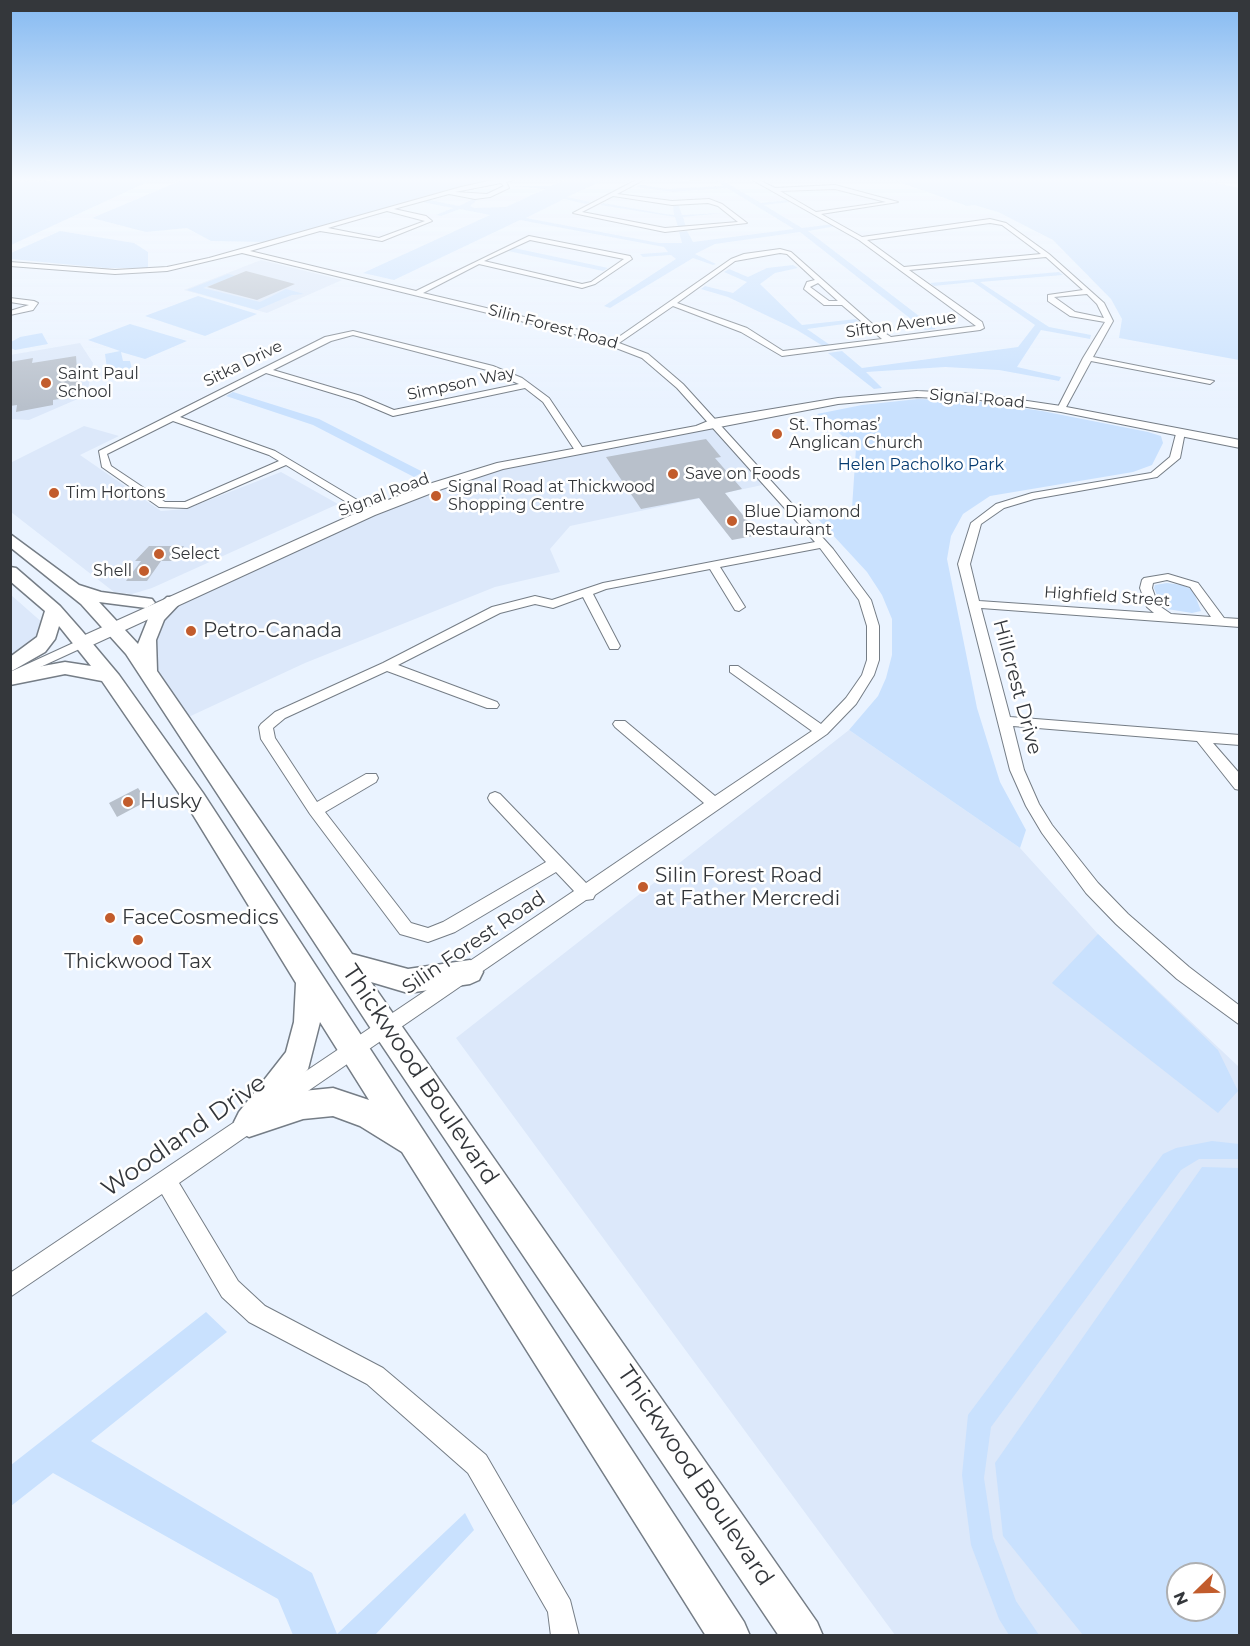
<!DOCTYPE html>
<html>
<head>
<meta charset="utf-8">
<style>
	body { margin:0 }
	#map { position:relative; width:1250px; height:1646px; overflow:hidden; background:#eaf3ff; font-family:Montserrat,sans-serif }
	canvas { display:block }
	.frame { position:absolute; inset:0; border:12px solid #34373b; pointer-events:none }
	.north { position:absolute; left:1166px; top:1562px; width:60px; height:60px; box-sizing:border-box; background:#fff; border:2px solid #aeafb1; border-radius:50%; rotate:247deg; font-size:16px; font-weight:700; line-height:24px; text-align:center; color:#34373b }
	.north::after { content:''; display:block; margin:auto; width:21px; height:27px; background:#c25c2c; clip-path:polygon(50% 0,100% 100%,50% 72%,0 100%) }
</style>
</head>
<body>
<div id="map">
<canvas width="1250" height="1646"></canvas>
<div class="frame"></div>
<div class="north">N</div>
</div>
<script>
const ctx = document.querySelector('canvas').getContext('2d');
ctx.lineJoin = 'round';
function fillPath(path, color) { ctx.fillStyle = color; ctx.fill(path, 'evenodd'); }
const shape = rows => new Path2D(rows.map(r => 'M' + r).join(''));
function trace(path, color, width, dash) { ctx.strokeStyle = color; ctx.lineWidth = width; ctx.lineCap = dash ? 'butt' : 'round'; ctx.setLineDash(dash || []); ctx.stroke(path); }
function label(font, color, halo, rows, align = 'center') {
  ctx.font = font + ' Montserrat,sans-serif'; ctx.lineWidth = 5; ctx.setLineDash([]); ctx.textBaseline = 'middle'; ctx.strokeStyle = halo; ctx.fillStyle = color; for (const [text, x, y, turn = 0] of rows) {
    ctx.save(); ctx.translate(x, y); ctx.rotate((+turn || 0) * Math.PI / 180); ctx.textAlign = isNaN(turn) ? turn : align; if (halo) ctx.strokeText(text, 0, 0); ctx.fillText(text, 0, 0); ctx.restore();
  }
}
fillPath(shape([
	[261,260,342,280,267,313,184,290],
	[80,343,93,363,87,395,29,420,11,419,10,355],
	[713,423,767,484,570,526,550,549,560,572,495,587,305,663,182,720,148,672,156,618,173,601,370,512,501,466],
	[84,426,119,436,80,455,161,511,186,509,281,472,338,504,152,588,132,594,114,592,11,512,10,463],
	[11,595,44,624,43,634,32,644,11,655],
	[849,730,1020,848,1098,934,1239,1067,1239,1635,895,1635,456,1038],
	[1178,1574,1214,1574,1214,1610,1178,1610]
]), '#dce8fa');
fillPath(shape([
	[76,178,156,178,11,245,11,181,36,182],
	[187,178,496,178,264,242,211,241,187,228,146,232,92,218],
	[570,178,608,178,567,197,591,202,586,204,564,199,526,218,659,243,682,243,679,232,687,231,693,242,794,229,727,188,672,192,636,187,640,185,667,189,724,186,713,179,718,178,761,203,787,200,790,202,764,205,802,228,833,224,836,226,808,231,936,329,925,330,800,232,715,244,695,254,716,264,713,265,693,258,610,308,604,306,676,259,671,255,643,257,640,254,668,252,664,247,520,220,394,280,363,273,490,215,460,209,441,216,436,215,453,208,422,202,430,200,459,206,473,199,477,200,470,206,474,208,506,207,545,189,513,186,551,186],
	[888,178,1191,178,1239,188,1239,360,1119,338,1122,319,1111,299,1053,240,998,212,974,205,967,206],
	[603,203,665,214,674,215,673,205,679,206,682,215,724,213,683,217,686,227,678,227,675,217,600,205],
	[60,231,134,243,148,252,148,268,105,268,11,259,11,253],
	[514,248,608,268,603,271,508,251],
	[793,265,798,268,775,273,760,284,802,325,856,319,859,322,807,329,830,345,823,346,797,330,728,297,701,289,705,286,733,293,747,282,724,272,729,269,748,277,767,268],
	[1059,272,1063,275,980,282,1049,327,1091,335,1090,339,1041,330,1017,367,1061,377,1059,381,999,370,945,367,866,372,882,388,874,389,828,353,842,351,862,368,1018,347,1035,325,973,282,934,286,930,283],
	[228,274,237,276,203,288,260,302,286,289,304,294,292,295,257,310,187,290],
	[198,296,257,314,205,336,145,316],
	[130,324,187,341,145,359,121,352,123,361,130,361,132,369,108,376,105,354,120,351,88,340],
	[42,333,48,344,15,350,11,348,11,342,20,337],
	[233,392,319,419,423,472,414,477,313,425,226,396],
	[918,399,974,401,1042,411,1148,432,1161,436,1163,443,1152,465,1133,472,990,496,963,514,951,536,947,559,977,708,1000,782,1026,830,1020,848,849,730,878,696,886,678,892,655,892,619,882,595,867,572,806,506,852,508,856,448,817,414,862,405],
	[1167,583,1182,585,1193,590,1201,611,1192,613,1167,609,1161,604,1154,588,1155,585],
	[1098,934,1218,1050,1238,1091,1218,1113,1052,983],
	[1212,1141,1239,1144,1239,1159,1199,1159,1181,1170,991,1427,984,1478,993,1538,1016,1601,1039,1635,1009,1635,999,1619,971,1545,962,1475,968,1415,1163,1154,1176,1148],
	[1202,1167,1239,1168,1239,1635,1083,1635,1003,1536,995,1463],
	[1178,1574,1214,1574,1214,1610,1178,1610],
	[206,1312,227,1332,91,1441,312,1573,337,1634,465,1513,474,1530,375,1635,293,1635,278,1599,53,1473,11,1506,11,1465]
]), '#c9e1fe');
fillPath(shape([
	[246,271,295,284,257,300,207,287],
	[76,356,79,396,53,400,53,405,16,412,17,405,10,406,10,362,33,358,32,363],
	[706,439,721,457,715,458,742,489,725,493,759,535,732,540,699,498,641,509,606,457],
	[149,546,184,546,174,561,161,561,147,581,126,581,141,561,135,561],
	[138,788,147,801,117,817,109,803]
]), '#b8c0cb');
const minor = shape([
	[502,178,520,178,506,182,509,188,490,197,475,199,449,194,394,209,426,216,432,221,382,241,320,231,250,251,416,291,529,236,630,256,632,259,595,284,582,288,479,264,423,293,596,334,613,341,731,259,744,254,780,249,791,252,877,328,891,337,976,326,859,240,749,178,755,178,775,188,835,185,898,202,821,214,862,237,990,219,1006,223,1049,254,1104,303,1113,321,1093,357,1214,381,1210,384,1091,361,1065,409,1058,411,1057,409,1083,358,1105,322,1070,316,1048,301,1048,295,1083,290,1046,257,909,270,982,322,984,328,980,330,782,356,741,332,673,306,619,343,648,354,683,384,833,549,871,600,879,626,879,660,874,675,856,704,827,734,595,895,593,899,586,900,273,1115,266,1112,263,1105,266,1098,574,891,556,872,455,932,428,942,400,934,310,814,261,739,259,727,261,724,275,712,383,663,492,607,535,596,552,600,603,583,815,542,677,388,642,358,590,338,242,253,167,271,115,274,10,266,10,262,115,270,167,267,209,258,461,187,502,178],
	[501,183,504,186,487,194,455,192,501,183],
	[835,189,886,202,816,212,780,191,835,189],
	[387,211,425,221,379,238,328,228,387,211],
	[990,223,1002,225,1041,254,904,267,867,240,990,223],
	[530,240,624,259,591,282,582,284,484,261,530,240],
	[780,253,787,254,815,280,807,282,804,289,824,305,842,305,882,339,783,351,747,328,677,303,735,261,780,253],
	[818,283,838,301,829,301,810,287,818,283],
	[1087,294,1097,304,1104,318,1075,312,1054,297,1087,294],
	[820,548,859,600,867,626,867,660,862,675,846,698,821,724,738,666,730,666,730,672,812,731,715,796,625,721,615,721,613,724,615,727,704,803,586,883,500,794,495,792,490,794,488,798,490,802,546,862,443,922,428,928,411,923,325,812,376,782,378,778,376,774,366,774,317,802,275,738,273,728,285,718,387,671,487,708,497,708,499,705,497,702,398,665,500,613,535,604,553,608,583,597,610,649,618,649,620,646,593,594,606,589,710,569,735,610,739,611,745,607,720,567,820,548],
	[640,178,647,178,617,194,672,201,709,199,722,204,747,223,665,232,573,213,640,178],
	[613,196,672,205,708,203,718,206,738,222,665,228,582,212,613,196],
	[651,178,704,178,701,180,651,178],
	[10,298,34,301,38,303,33,310,10,315,10,311,29,305,10,302,10,298],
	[353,331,493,366,522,378,549,398,584,450,576,452,543,402,525,388,393,416,355,400,266,373,180,417,275,451,374,510,374,514,366,514,286,465,187,508,159,507,102,467,99,451,325,337,353,331],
	[353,335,487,370,519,384,394,410,361,396,273,370,331,341,353,335],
	[173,421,269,455,279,461,185,502,165,502,111,466,107,454,173,421],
	[1177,430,1185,432,1180,458,1157,477,1034,499,1004,508,981,524,970,564,979,601,1154,613,1147,607,1140,588,1142,580,1144,578,1168,574,1198,583,1224,618,1240,619,1240,627,981,608,1010,717,1240,735,1240,745,1213,743,1240,774,1240,790,1235,789,1197,741,1013,726,1024,770,1039,804,1052,825,1098,883,1128,914,1189,967,1240,1006,1240,1025,1177,979,1116,924,1086,893,1042,833,1026,806,1010,770,958,564,971,523,996,504,1032,493,1151,473,1170,457,1177,430],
	[1167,580,1190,587,1211,617,1171,614,1158,605,1152,588,1153,583,1167,580],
	[82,639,86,640,86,646,10,681,10,672,82,639],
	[254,1109,261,1112,264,1119,261,1126,179,1183,238,1281,265,1306,383,1368,486,1455,570,1600,579,1636,551,1636,548,1612,468,1473,367,1384,249,1322,222,1297,162,1194,10,1297,10,1273,254,1109]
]);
const tertiary = shape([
	[917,391,980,394,1061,406,1240,440,1240,448,1061,412,980,400,917,397,838,404,503,469,442,489,375,515,88,647,82,648,74,643,76,639,365,509,432,483,497,463,696,426,713,419,838,398,917,391]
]);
const secondary = shape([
	[10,534,79,585,101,592,152,599,155,603,146,608,99,602,138,644,150,614,167,597,179,597,182,601,164,620,156,640,157,671,352,954,408,969,470,960,479,964,483,972,479,980,470,984,408,993,371,982,817,1622,823,1636,779,1636,377,1038,126,654,81,604,10,547,10,534],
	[10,567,16,568,60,606,82,631,119,675,203,793,744,1622,750,1636,706,1636,402,1152,360,1126,333,1116,303,1119,249,1137,239,1132,234,1122,239,1112,286,1052,294,1022,296,983,187,805,102,681,65,674,10,685,10,672,65,662,91,666,59,626,55,639,45,652,10,672,10,657,37,637,45,611,10,581,10,567],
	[320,1022,369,1100,333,1088,303,1091,287,1095,308,1069,320,1022]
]);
trace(minor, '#757d86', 2);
trace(tertiary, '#757d86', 2);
trace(secondary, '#757d86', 3);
fillPath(minor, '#fff');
fillPath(tertiary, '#fff');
fillPath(secondary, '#fff');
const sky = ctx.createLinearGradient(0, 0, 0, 408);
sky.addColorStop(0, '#84b9f1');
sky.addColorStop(0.44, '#f6faff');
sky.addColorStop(1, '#f6faff00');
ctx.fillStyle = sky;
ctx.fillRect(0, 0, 1250, 408);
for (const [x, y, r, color] of [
	[46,383,6,"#c25c2c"],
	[777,434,6,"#c25c2c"],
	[673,474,6,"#c25c2c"],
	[54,493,6,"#c25c2c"],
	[436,496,6,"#c25c2c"],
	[732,521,6,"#c25c2c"],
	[159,554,6,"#c25c2c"],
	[144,571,6,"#c25c2c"],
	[191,631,6,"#c25c2c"],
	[128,802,6,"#c25c2c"],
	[643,887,6,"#c25c2c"],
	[110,918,6,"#c25c2c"],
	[138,940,6,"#c25c2c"]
]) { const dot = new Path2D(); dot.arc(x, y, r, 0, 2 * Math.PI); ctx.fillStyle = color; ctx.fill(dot); trace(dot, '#fff', 2); }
label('16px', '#34373b', '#fff', [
	["Sifton Avenue",901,325,-8],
	["Silin Forest Road",553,327,15],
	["Sitka Drive",243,364,-26],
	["Simpson Way",461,384,-12],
	["Signal Road",977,399,5],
	["Signal Road",384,495,-21],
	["Highfield Street",1107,597,4]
]);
label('16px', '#34373b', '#fff', [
	["Saint Paul",58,374],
	["School",58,392],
	["St. Thomas’",789,425],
	["Anglican Church",789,443],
	["Save on Foods",685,474],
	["Signal Road at Thickwood",448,487],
	["Shopping Centre",448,505],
	["Tim Hortons",66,493],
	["Blue Diamond",744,512],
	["Restaurant",744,530],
	["Select",171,554],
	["Shell",132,571,"right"]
], 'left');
label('16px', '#063b70', '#fff', [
	["Helen Pacholko Park",921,465]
]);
label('20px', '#34373b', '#fff', [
	["Petro-Canada",203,631],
	["Husky",140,802],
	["Silin Forest Road",655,876],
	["at Father Mercredi",655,899],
	["FaceCosmedics",122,918],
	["Thickwood Tax",138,962,"center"]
], 'left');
label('20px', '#34373b', '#fff', [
	["Hillcrest Drive",1017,687,75],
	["Silin Forest Road",474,943,-34]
]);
label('24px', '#34373b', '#fff', [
	["Thickwood Boulevard",420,1075,56],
	["Woodland Drive",184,1136,-35],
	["Thickwood Boulevard",695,1476,56]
]);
</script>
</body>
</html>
